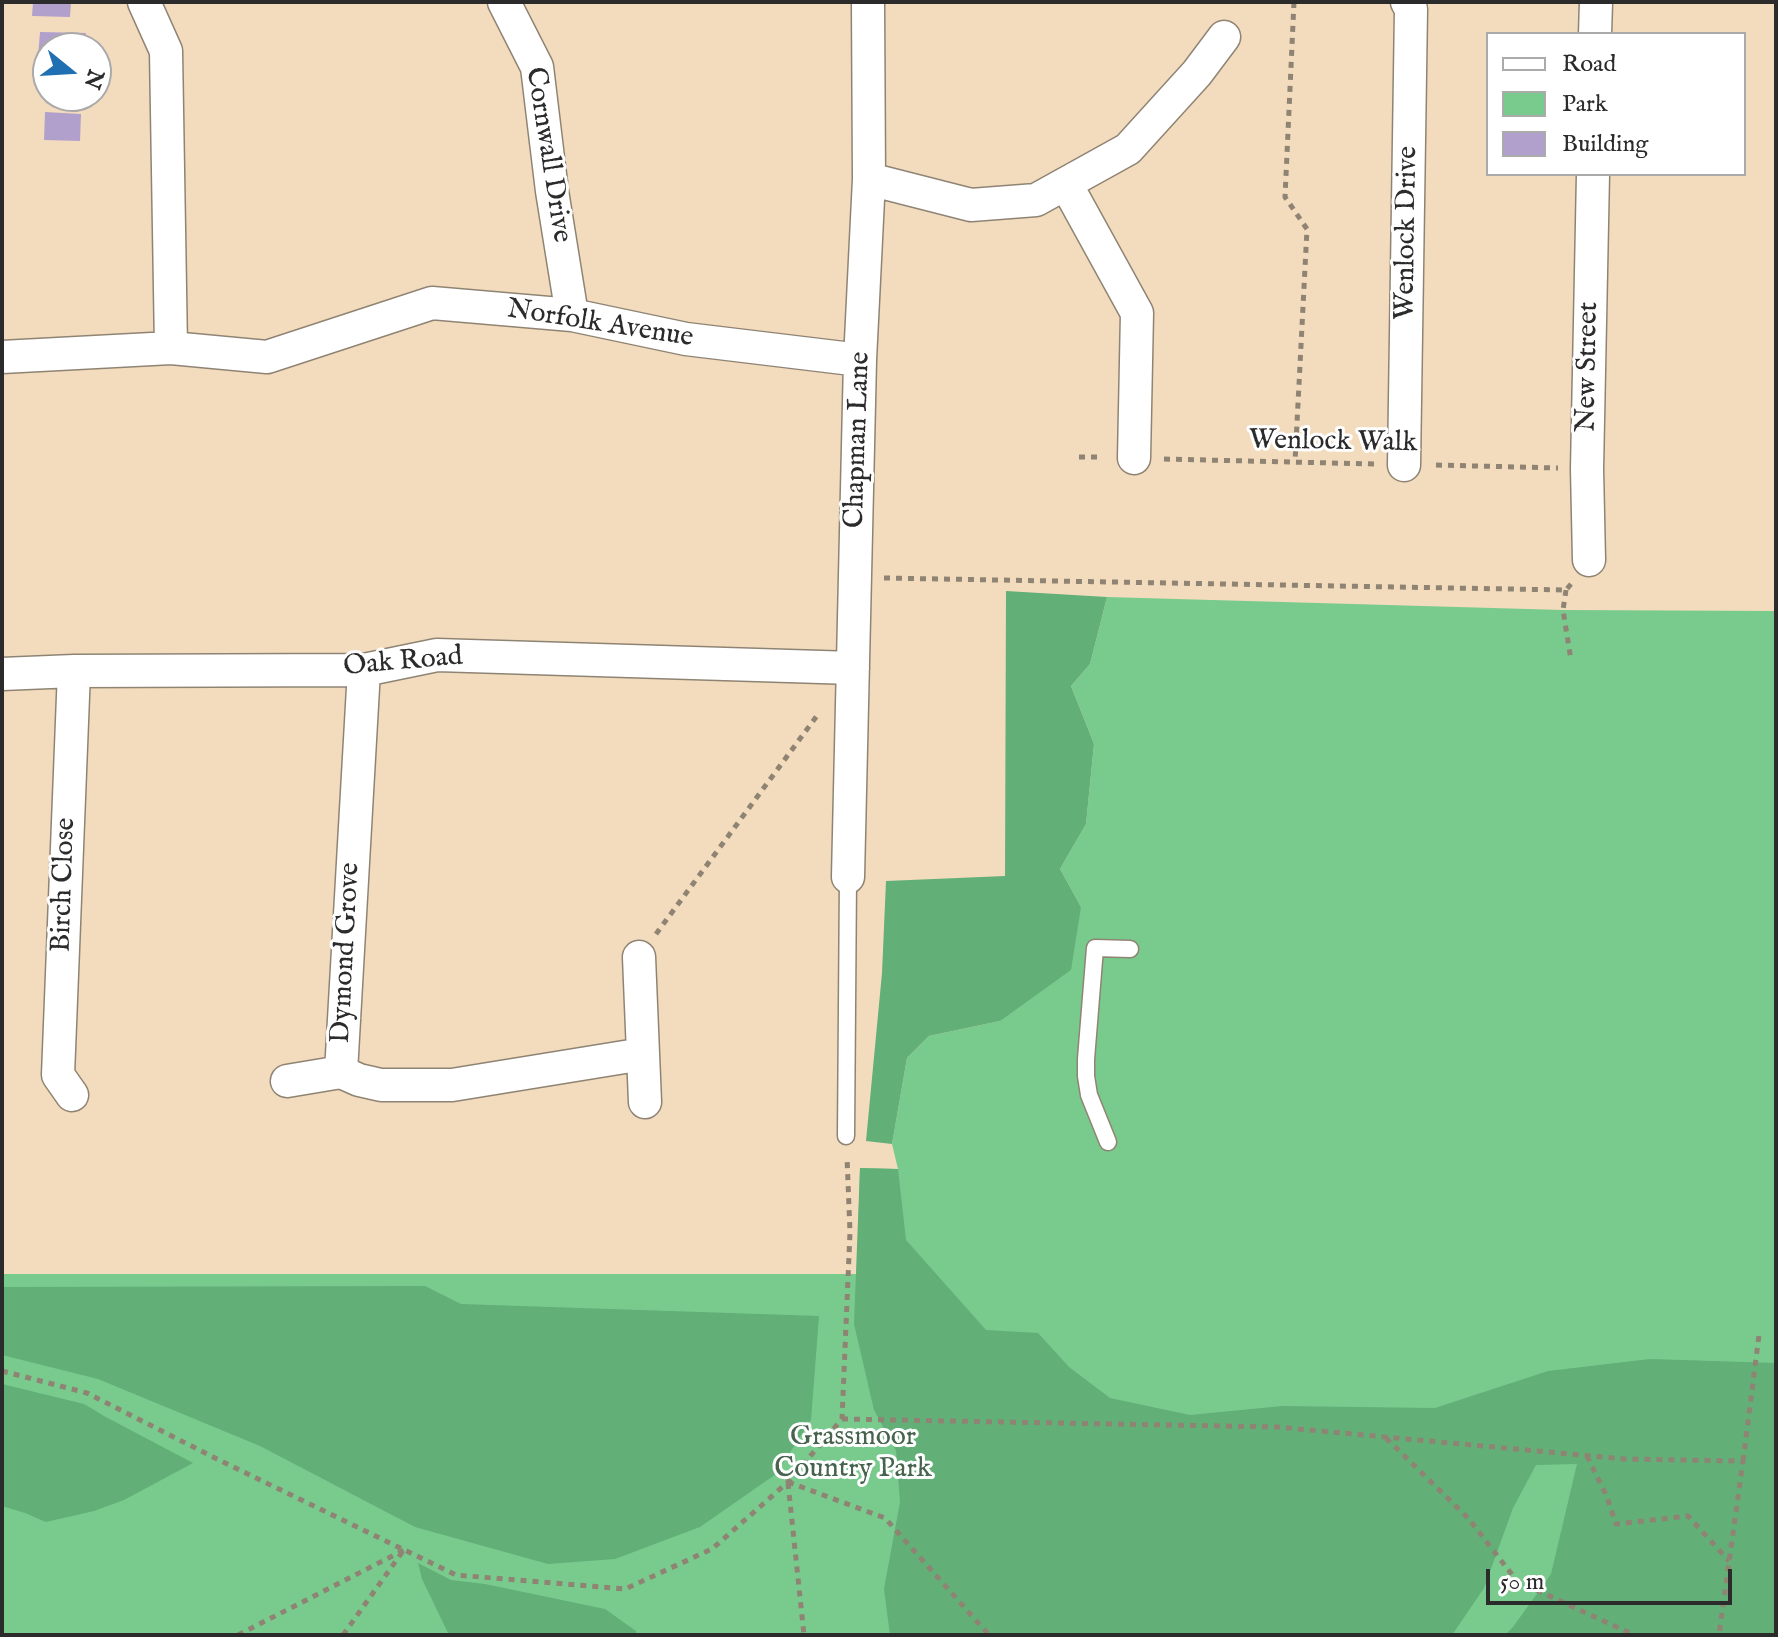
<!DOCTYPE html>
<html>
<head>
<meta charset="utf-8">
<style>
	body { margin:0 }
	#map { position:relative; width:1778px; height:1637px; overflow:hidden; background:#f3dcbd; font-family:"IM FELL English",serif }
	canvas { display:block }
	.frame { position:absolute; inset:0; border:4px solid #2b2b2b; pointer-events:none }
	.legend { position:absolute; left:1486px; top:32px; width:260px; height:144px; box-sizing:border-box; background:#fff; border:2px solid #aaa; margin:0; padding:10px 14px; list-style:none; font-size:24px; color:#2b2b2b }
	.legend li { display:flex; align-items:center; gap:16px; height:40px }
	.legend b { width:40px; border:2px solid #aaa }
	.north { position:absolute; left:32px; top:32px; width:80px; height:80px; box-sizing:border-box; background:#fff; border:2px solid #aaa; border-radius:50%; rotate:108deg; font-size:22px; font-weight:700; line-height:32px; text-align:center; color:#2b2b2b }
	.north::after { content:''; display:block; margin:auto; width:28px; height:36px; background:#1f6fb2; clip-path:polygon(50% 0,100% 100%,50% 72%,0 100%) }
	.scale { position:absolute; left:1486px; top:1569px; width:246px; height:36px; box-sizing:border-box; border:4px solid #2b2b2b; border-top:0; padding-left:10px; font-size:24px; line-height:28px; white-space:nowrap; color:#2b2b2b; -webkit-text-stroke:6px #fff; paint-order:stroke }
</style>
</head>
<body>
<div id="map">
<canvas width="1778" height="1637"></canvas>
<div class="frame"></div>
<ul class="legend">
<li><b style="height:10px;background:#fff"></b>Road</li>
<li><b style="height:22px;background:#79cb8d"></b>Park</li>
<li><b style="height:22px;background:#b2a0cc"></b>Building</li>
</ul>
<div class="north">N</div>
<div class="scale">50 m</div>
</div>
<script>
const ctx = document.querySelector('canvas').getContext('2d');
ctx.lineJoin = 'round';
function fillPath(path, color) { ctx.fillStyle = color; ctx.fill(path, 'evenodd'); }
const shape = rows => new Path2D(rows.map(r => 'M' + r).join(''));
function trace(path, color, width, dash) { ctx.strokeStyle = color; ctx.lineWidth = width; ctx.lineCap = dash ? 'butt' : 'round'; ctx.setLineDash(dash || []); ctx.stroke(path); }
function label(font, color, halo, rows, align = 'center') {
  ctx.font = font + ' "IM FELL English",serif'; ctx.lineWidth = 6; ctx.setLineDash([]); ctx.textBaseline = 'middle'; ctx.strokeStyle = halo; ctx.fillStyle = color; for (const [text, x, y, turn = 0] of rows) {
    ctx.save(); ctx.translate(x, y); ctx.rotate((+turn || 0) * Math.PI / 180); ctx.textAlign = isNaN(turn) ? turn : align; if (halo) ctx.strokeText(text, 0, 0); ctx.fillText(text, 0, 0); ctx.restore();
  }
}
fillPath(shape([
	[1107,597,1563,610,1776,611,1776,1635,2,1635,2,1274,857,1274,860,1168,898,1169,892,1144,907,1058,929,1036,1000,1021,1081,907,1060,869,1086,824,1094,744,1071,686,1090,664]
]), '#79cb8d');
fillPath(shape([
	[1006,591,1107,597,1090,664,1071,686,1094,744,1086,824,1060,869,1081,907,1071,970,1000,1021,929,1036,907,1058,892,1144,866,1141,882,973,886,881,1005,876],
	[860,1168,898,1169,906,1240,986,1330,1038,1333,1069,1367,1110,1398,1190,1415,1282,1406,1435,1408,1548,1371,1650,1359,1776,1363,1776,1635,1505,1635,1513,1627,1551,1574,1577,1464,1536,1465,1513,1508,1484,1588,1452,1635,890,1635,884,1589,900,1502,896,1451,874,1410,854,1324],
	[425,1286,461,1304,819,1316,811,1420,776,1474,700,1527,615,1559,548,1564,415,1527,260,1446,98,1379,2,1355,2,1287],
	[2,1384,84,1404,104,1416,193,1463,124,1500,94,1511,46,1522,25,1513,2,1506],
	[418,1563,451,1580,485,1584,605,1609,636,1631,637,1635,449,1635,422,1579]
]), '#62af78');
fillPath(shape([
	[33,2,71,2,70,17,32,16],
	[40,32,86,33,85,48,48,48,48,57,38,57],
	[42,73,48,73,48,93,42,93],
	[45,112,81,114,80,141,44,140]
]), '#b2a0cc');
const service = shape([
	[846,1136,848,877],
	[1108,1142,1089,1095,1086,1076,1086,1059,1095,948,1130,949]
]);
const minor = shape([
	[144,2,166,51,171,348,267,357,432,303,572,315,686,339,860,360],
	[504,2,537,67,552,191,572,315],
	[1595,34,1596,2],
	[869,179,971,205,1036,200,1128,149,1197,73,1224,37],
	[1066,184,1137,313,1134,458],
	[2,357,171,348],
	[1404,465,1411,9,1407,2],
	[1589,560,1587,469,1593,174],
	[364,670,341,1072,359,1080,381,1085,452,1085,643,1054],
	[2,674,74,671,364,670,437,655,853,668],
	[848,877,860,360,869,179,868,2],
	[639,957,645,1102],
	[287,1081,341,1072],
	[72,1095,58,1075,74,671]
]);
trace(service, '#8f8474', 19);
trace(minor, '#8f8474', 35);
trace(shape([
	[1294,2,1285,197,1307,229,1295,462],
	[1079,457,1102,457],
	[1164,459,1374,464],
	[1436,465,1558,468],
	[884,578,1566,590,1571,584],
	[1566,590,1563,610,1571,660],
	[656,934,819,713],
	[2,1371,87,1393,217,1459,456,1575,625,1589,712,1549,788,1482,842,1419,850,1232,847,1157],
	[842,1419,1277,1427,1624,1459,1743,1461,1719,1635],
	[1386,1438,1468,1518,1517,1581,1634,1635],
	[1587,1456,1607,1497,1616,1524,1688,1516,1729,1561],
	[1743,1461,1759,1335],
	[788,1482,885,1518,989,1635],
	[788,1483,804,1635],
	[238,1635,404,1550],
	[343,1635,403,1551]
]), '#8f8474', 5, [6, 6]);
trace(service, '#fff', 16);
trace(minor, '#fff', 32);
label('28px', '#2b2b2b', '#fff', [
	["Cornwall Drive",547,155,81],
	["Wenlock Drive",1408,233,-89],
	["Norfolk Avenue",600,325,9],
	["New Street",1589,367,-89],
	["Chapman Lane",859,440,-88],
	["Wenlock Walk",1333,443,1],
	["Oak Road",403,663,-5],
	["Birch Close",65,885,-88],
	["Dymond Grove",347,953,-87]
]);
label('28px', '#46634d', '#fff', [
	["Grassmoor",853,1438],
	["Country Park",853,1470]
]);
</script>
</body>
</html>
